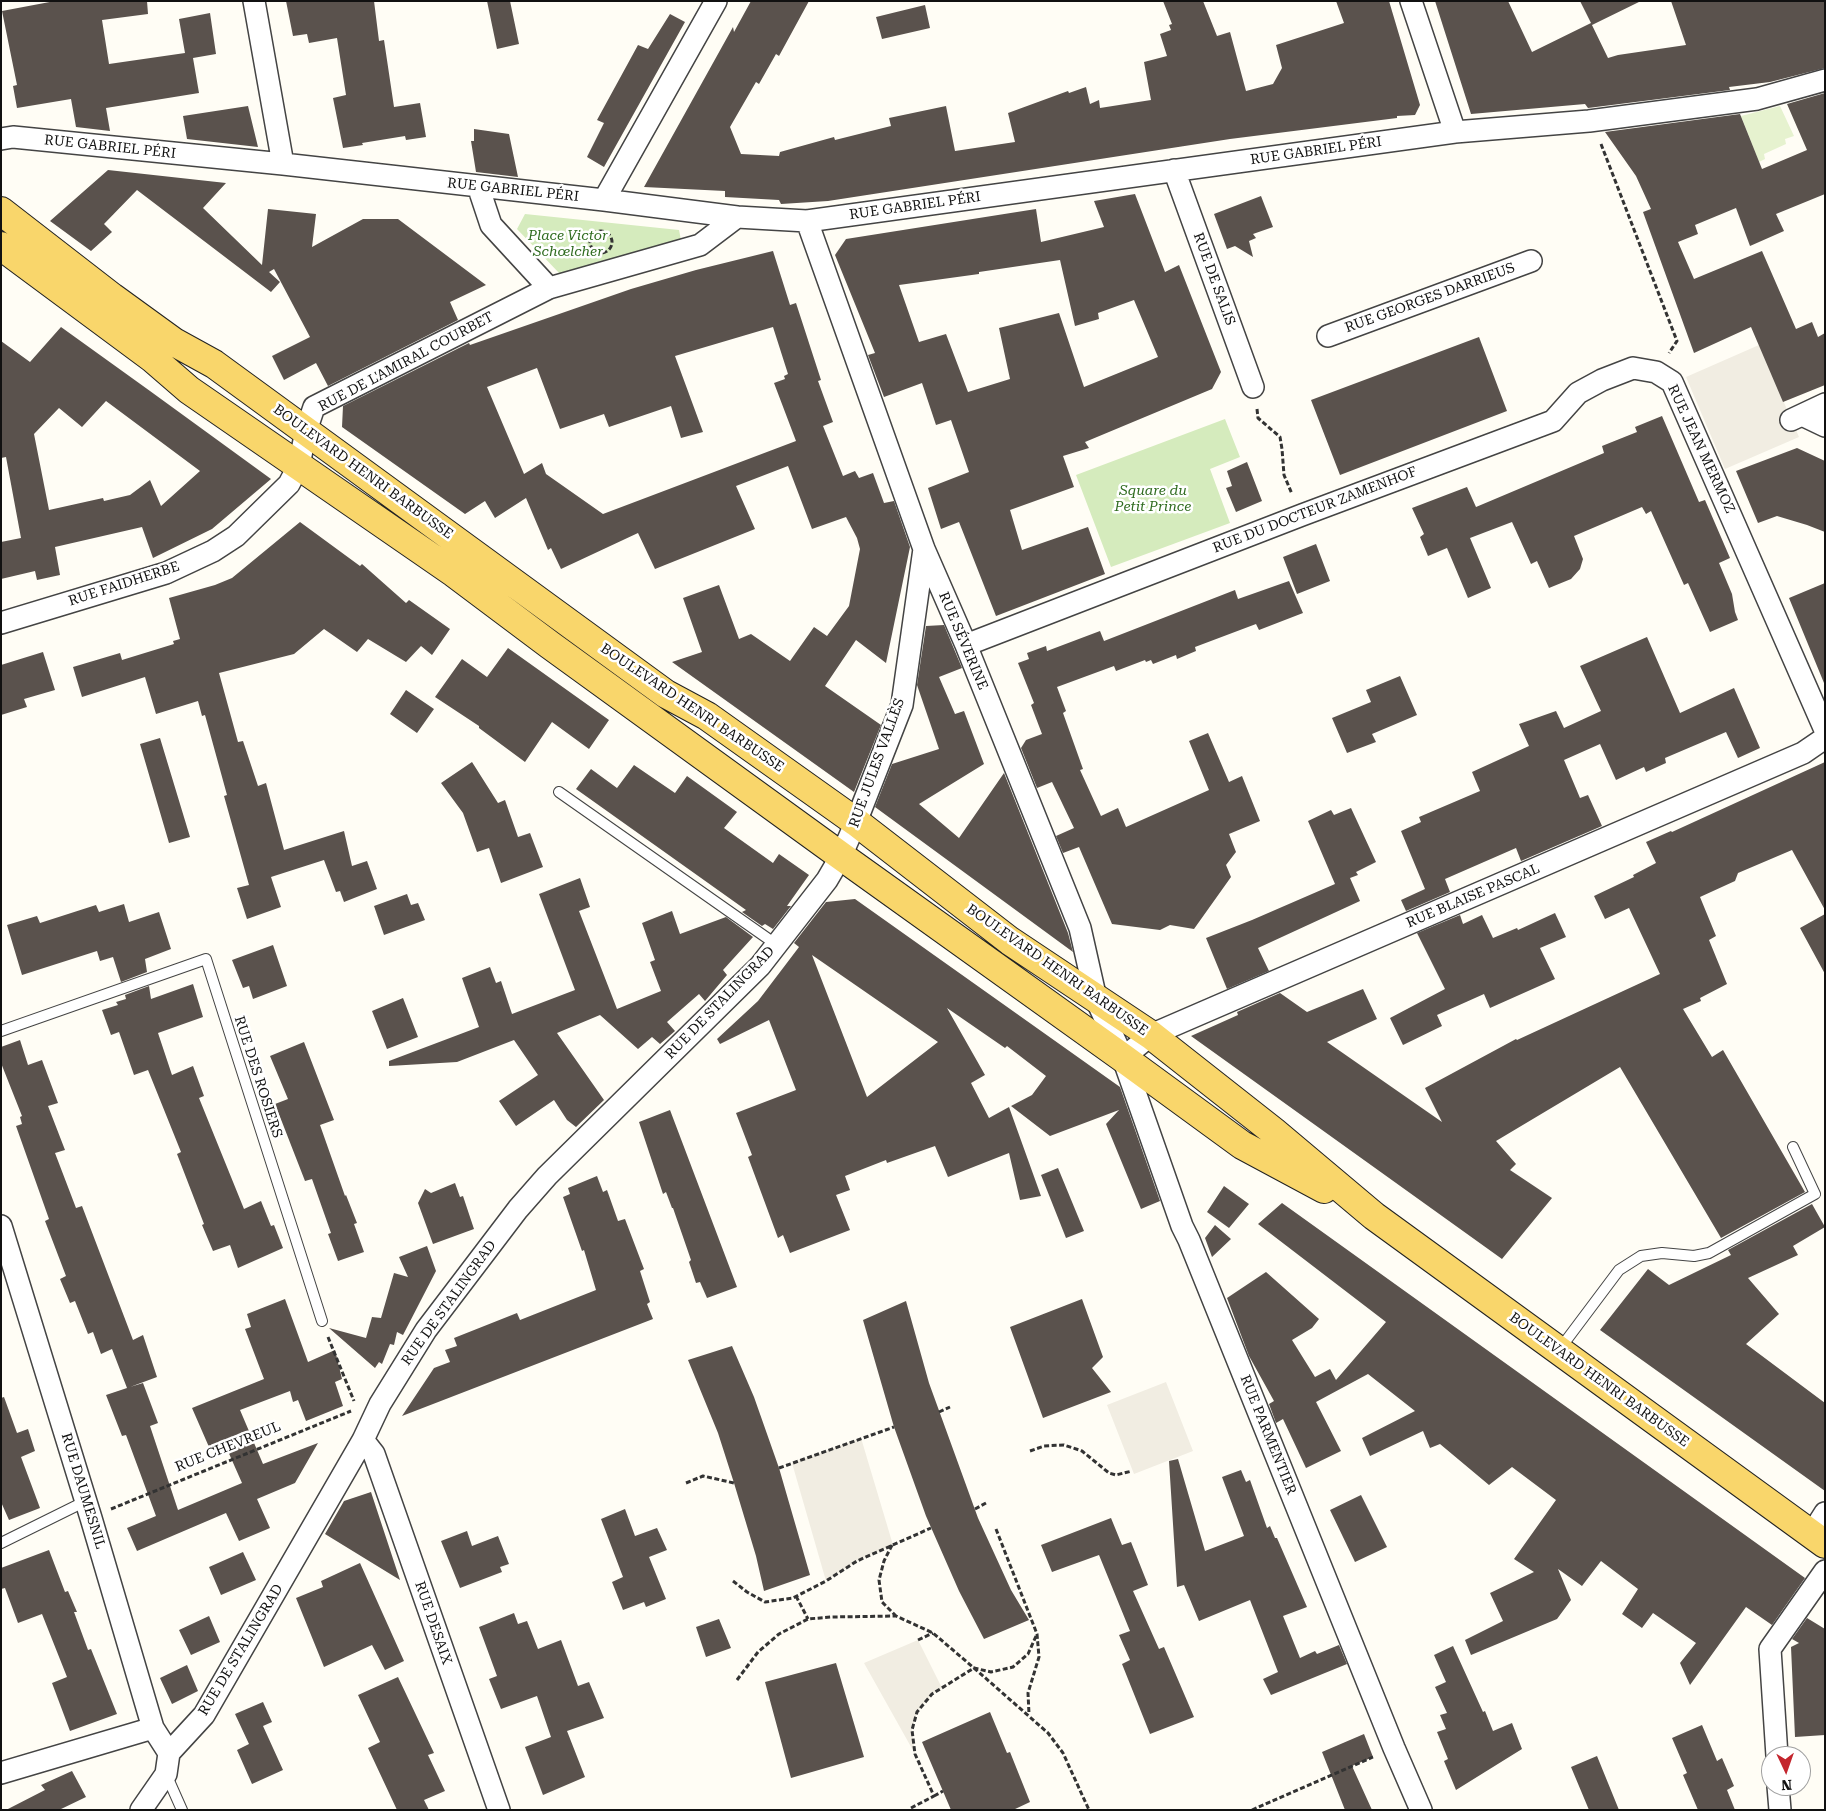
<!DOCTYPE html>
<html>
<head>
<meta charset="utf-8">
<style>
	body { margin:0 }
	#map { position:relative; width:1826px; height:1811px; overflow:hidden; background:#fffdf5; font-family:"Roboto Serif",serif }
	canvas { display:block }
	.frame { position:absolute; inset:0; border:2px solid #111; pointer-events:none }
	.north { position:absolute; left:1761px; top:1746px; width:50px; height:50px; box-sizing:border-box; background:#fff; border:1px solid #a0a0a0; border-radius:50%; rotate:177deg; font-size:14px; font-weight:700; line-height:20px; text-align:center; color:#111 }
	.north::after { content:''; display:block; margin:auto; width:18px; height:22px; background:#c4262e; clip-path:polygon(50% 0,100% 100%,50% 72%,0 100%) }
</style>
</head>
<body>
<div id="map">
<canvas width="1826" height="1811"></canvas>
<div class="frame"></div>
<div class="north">N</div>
</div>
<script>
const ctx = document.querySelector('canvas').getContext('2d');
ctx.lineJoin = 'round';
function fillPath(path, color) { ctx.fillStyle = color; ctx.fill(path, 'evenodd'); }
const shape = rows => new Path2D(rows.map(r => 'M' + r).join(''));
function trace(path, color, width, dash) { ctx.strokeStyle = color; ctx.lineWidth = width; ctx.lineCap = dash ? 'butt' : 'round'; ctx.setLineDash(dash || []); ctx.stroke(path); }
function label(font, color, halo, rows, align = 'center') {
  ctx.font = font + ' "Roboto Serif",serif'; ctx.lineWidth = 5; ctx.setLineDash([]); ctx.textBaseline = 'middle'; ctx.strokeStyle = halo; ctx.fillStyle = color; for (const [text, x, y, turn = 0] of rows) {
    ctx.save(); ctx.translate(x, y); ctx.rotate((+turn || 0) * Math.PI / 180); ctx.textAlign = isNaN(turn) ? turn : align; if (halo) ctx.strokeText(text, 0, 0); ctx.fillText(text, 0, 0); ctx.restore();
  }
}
fillPath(shape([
	[525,214,679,230,681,240,560,274,517,229],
	[1225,419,1240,457,1210,469,1230,523,1111,567,1076,475]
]), '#d5ebbd');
fillPath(shape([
	[1780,106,1794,136,1785,139,1786,144,1764,154,1765,159,1759,162,1741,116]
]), '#e6f2cf');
fillPath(shape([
	[1759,345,1799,437,1725,469,1686,377],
	[1166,1382,1193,1451,1134,1474,1107,1405],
	[861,1438,893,1545,857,1561,826,1581,792,1463],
	[918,1640,942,1688,932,1694,917,1712,912,1730,915,1754,864,1663]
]), '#f1ede2');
fillPath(shape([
	[55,1,147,1,148,14,102,20,109,64,185,53,179,19,210,13,216,54,193,58,199,93,106,108,110,131,76,127,71,99,17,108,13,86,17,85,2,11],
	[286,1,374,1,379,41,384,40,394,107,420,103,426,137,406,140,405,136,362,143,363,145,343,148,333,98,346,95,337,38,309,43,307,34,293,36],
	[487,1,510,1,519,44,497,49],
	[751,1,809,1,779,56,776,54,759,84,756,82,730,127,741,154,779,156,780,152,834,137,835,140,891,126,889,118,946,106,955,151,1015,142,1008,113,1068,91,1069,93,1086,87,1090,104,1099,100,1100,108,1151,100,1144,62,1167,56,1160,34,1171,30,1169,25,1172,24,1163,1,1203,1,1217,36,1230,32,1246,91,1273,84,1282,68,1276,45,1344,23,1336,1,1389,1,1420,105,1415,115,1397,116,1397,118,1230,139,828,201,781,204,779,200,725,197,725,191,644,187,733,27,734,32],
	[1435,1,1508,1,1532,52,1591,23,1608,58,1618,55,1686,45,1671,1,1825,1,1825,68,1770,82,1729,87,1730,90,1588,108,1585,104,1471,114],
	[1580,1,1641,1,1592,25],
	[925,5,930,28,882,39,876,17],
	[670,14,685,22,604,167,587,157,604,123,597,120,638,45,648,49],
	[1825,93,1825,194,1776,214,1784,231,1750,246,1736,208,1695,225,1698,234,1678,242,1694,279,1762,251,1796,329,1812,322,1818,337,1825,333,1825,385,1783,402,1751,327,1694,353,1643,212,1651,209,1636,176,1605,132,1740,114,1762,169,1807,150,1787,104],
	[248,106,258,147,187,139,183,116],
	[474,129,509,134,518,177,476,172,471,141,474,141],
	[108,170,226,183,203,208,262,265,268,209,316,214,312,247,363,219,398,219,486,285,450,302,458,320,328,386,316,363,284,380,272,356,310,337,274,269,269,272,280,282,271,292,137,190,104,224,112,232,91,251,50,221],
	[1135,194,1165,272,1179,265,1221,372,1212,389,1085,442,1089,448,1063,456,1074,487,1010,510,1022,550,1088,527,1105,574,996,616,959,522,941,529,928,488,969,472,951,420,936,425,922,383,884,397,868,355,875,353,835,255,846,239,1036,209,1041,242,1104,227,1094,201],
	[1060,260,1075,326,1099,319,1098,313,1134,300,1158,357,1084,387,1059,313,999,328,1010,379,968,392,946,334,919,342,899,285,979,274,979,272],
	[1261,196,1273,227,1253,234,1256,238,1249,241,1253,257,1235,246,1227,249,1214,214],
	[773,251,790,305,796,303,821,380,818,381,833,422,823,426,843,476,855,471,859,478,873,473,884,503,894,501,910,547,886,663,856,640,825,686,881,725,854,792,672,662,702,652,683,598,719,585,739,639,751,634,790,661,814,627,827,636,849,606,860,549,857,538,846,517,812,529,788,466,736,486,755,529,655,569,638,533,561,569,551,548,548,550,526,498,495,518,485,501,465,514,342,427,343,406,469,343,470,345,631,289,696,270],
	[773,327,788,374,784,376,785,379,774,383,796,441,603,514,546,474,542,463,524,474,487,387,537,368,560,429,604,414,609,427,671,406,681,438,703,432,675,356],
	[61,327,150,391,271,479,212,529,153,558,142,527,55,547,60,575,37,580,35,571,1,579,1,542,21,538,6,457,1,458,1,341,30,362],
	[106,401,200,471,161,506,150,480,130,495,104,501,103,498,49,510,34,434,59,408,82,427],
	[1479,337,1507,411,1340,475,1311,400],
	[1662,416,1699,502,1705,500,1730,558,1719,563,1732,594,1735,612,1738,620,1710,632,1688,583,1684,585,1651,511,1646,514,1642,507,1574,536,1583,559,1580,569,1571,579,1549,588,1537,561,1531,564,1512,522,1470,538,1491,588,1468,598,1447,548,1428,556,1420,537,1424,534,1412,508,1467,487,1476,507,1604,453,1602,446,1637,432,1635,427],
	[1797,448,1825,461,1825,532,1807,525,1777,516,1758,523,1736,471],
	[1247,462,1262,501,1236,512,1226,488,1232,486,1227,471],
	[300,522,360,566,362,564,406,603,409,600,450,629,432,655,421,646,406,662,368,639,357,652,324,629,294,654,219,673,238,742,243,741,258,786,266,783,284,850,344,831,352,866,367,861,377,889,344,902,340,891,336,892,324,860,271,877,281,907,247,919,237,888,249,885,224,796,227,795,205,715,202,716,198,701,156,714,145,677,82,697,73,667,120,653,122,660,174,644,173,641,180,639,169,598,215,585,232,578],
	[1316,544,1330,581,1297,594,1283,557],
	[1289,581,1303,613,1259,630,1256,624,1195,647,1196,651,1177,659,1176,655,1153,664,1151,660,1146,662,1145,660,1116,671,1114,666,1057,687,1066,711,1063,713,1083,769,1080,770,1101,816,1118,808,1126,827,1209,790,1189,741,1208,733,1229,782,1242,776,1260,821,1229,834,1236,852,1226,865,1231,877,1194,929,1170,925,1160,930,1112,924,1079,847,1063,853,1056,836,1074,828,1052,782,1037,788,1021,748,1026,740,1042,734,1031,705,1034,703,1018,663,1029,659,1027,653,1046,646,1047,651,1100,631,1104,641,1235,590,1238,599],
	[1825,583,1825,683,1824,683,1789,598],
	[944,625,962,668,939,677,955,714,964,711,984,764,919,804,959,838,1004,773,1068,933,1073,952,875,807,892,764,939,749,917,685,926,626],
	[1647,637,1680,713,1734,688,1760,748,1738,758,1726,732,1665,758,1666,763,1646,772,1644,767,1616,780,1600,744,1564,760,1580,798,1588,795,1602,826,1521,861,1516,848,1445,879,1450,892,1406,911,1401,900,1425,889,1401,831,1421,822,1419,817,1480,791,1472,772,1529,746,1519,724,1556,711,1564,728,1601,711,1580,666],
	[508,648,609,720,589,749,552,722,525,762,479,728,479,726,435,697,462,659,487,677],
	[43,652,55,690,24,699,27,707,1,715,1,665],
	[1400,676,1417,715,1372,734,1376,742,1347,753,1332,718,1371,702,1366,690],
	[406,690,434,709,417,733,390,714],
	[160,738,190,837,169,843,140,744],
	[472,762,498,803,505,800,518,837,530,833,543,867,501,883,489,848,477,852,463,813,441,783],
	[1825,762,1825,910,1792,850,1738,873,1735,881,1700,897,1716,936,1709,940,1727,984,1700,998,1701,1001,1683,1009,1712,1057,1723,1050,1805,1192,1721,1238,1620,1067,1496,1141,1516,1164,1510,1170,1552,1198,1502,1259,1191,1036,1238,1015,1237,1012,1280,993,1307,1012,1363,989,1377,1019,1327,1042,1442,1122,1425,1088,1516,1039,1517,1040,1660,974,1629,908,1605,919,1594,896,1634,877,1633,875,1656,863,1646,842,1671,831,1672,832],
	[634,765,675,793,687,776,737,812,724,828,773,863,779,854,809,875,787,906,791,906,773,929,765,924,762,926,742,912,746,910,576,789,591,769,617,788],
	[1351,808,1376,862,1356,872,1358,875,1350,878,1360,901,1258,948,1269,971,1227,989,1206,938,1252,920,1335,884,1308,821,1331,810,1334,815],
	[580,878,590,907,579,911,617,1009,661,991,650,962,655,960,642,923,672,911,680,934,726,917,753,937,723,970,727,975,705,1001,699,994,667,1022,675,1031,660,1044,652,1037,638,1049,600,1015,557,1033,604,1100,576,1127,567,1120,554,1100,516,1126,499,1101,538,1075,514,1040,457,1062,389,1066,389,1061,479,1027,462,978,490,967,496,983,501,981,512,1014,575,990,539,894],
	[407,894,411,905,418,903,425,920,384,935,374,906],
	[855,899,1120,1087,1160,1201,1141,1209,1106,1124,1119,1110,1050,1136,1011,1106,1032,1095,1046,1076,1007,1046,1005,1048,947,1008,985,1075,971,1083,989,1118,1009,1107,1041,1196,1020,1200,1009,1153,948,1177,935,1146,887,1163,886,1160,845,1176,850,1190,836,1195,850,1230,790,1253,783,1235,778,1238,748,1157,752,1155,736,1113,796,1090,769,1020,720,1044,717,1039,758,1001,799,947,794,943,826,902],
	[812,955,880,1002,938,1042,867,1097],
	[124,904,129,922,159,912,171,949,145,959,147,972,121,982,113,957,100,961,97,951,22,975,7,925,37,916,40,923,96,905,99,912],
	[1555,913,1566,937,1540,948,1555,979,1490,1008,1484,994,1437,1015,1442,1026,1403,1045,1390,1018,1445,989,1417,933,1460,915,1463,924,1482,915,1493,938,1517,928,1518,930],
	[1825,914,1825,974,1800,928],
	[273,945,287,986,253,999,249,986,243,988,232,960],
	[193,984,203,1017,158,1033,172,1075,193,1066,204,1096,199,1098,244,1209,261,1201,271,1226,274,1225,283,1248,238,1268,230,1245,213,1251,202,1225,204,1224,177,1154,181,1152,148,1070,134,1075,119,1032,111,1035,102,1010,118,1005,116,1002,126,999,125,995,149,986,151,999],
	[403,998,418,1037,387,1049,372,1011],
	[20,1040,28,1065,42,1060,58,1103,48,1106,65,1150,55,1153,76,1208,82,1206,133,1340,143,1335,157,1377,130,1387,143,1383,158,1423,150,1426,178,1510,242,1483,223,1440,209,1447,192,1408,264,1379,245,1329,251,1327,247,1314,285,1299,308,1362,335,1350,342,1379,335,1382,343,1406,306,1421,298,1400,293,1402,290,1391,240,1410,263,1464,318,1443,295,1483,257,1499,270,1528,239,1541,226,1513,137,1551,127,1528,156,1516,126,1435,122,1436,106,1395,127,1388,112,1349,101,1354,93,1332,88,1334,75,1301,70,1303,60,1279,66,1276,45,1221,49,1219,16,1126,22,1124,20,1117,22,1116,1,1063,1,1047],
	[304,1042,334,1120,320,1125,345,1196,346,1195,357,1223,354,1224,364,1252,338,1261,328,1234,331,1233,312,1179,305,1181,275,1104,288,1099,270,1056],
	[670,1110,737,1287,707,1298,700,1282,696,1283,689,1262,691,1260,673,1208,672,1208,666,1192,663,1194,639,1122],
	[1058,1168,1084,1231,1066,1238,1041,1175],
	[597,1176,603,1192,607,1190,618,1221,625,1219,644,1269,640,1271,650,1302,647,1304,653,1319,402,1416,434,1368,450,1362,445,1350,457,1346,454,1338,517,1313,520,1320,596,1290,584,1250,582,1251,563,1197,570,1194,568,1188],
	[455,1183,460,1197,463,1196,474,1229,433,1244,418,1203,425,1189,431,1193],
	[1224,1186,1249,1204,1229,1228,1207,1212],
	[1282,1203,1805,1578,1772,1625,1746,1607,1690,1685,1680,1663,1696,1643,1653,1613,1642,1628,1622,1614,1638,1589,1601,1561,1582,1586,1558,1569,1571,1600,1557,1619,1471,1655,1465,1640,1503,1621,1490,1593,1534,1572,1514,1559,1556,1500,1512,1467,1489,1485,1440,1444,1430,1448,1423,1431,1370,1456,1362,1438,1415,1411,1368,1374,1316,1402,1341,1451,1306,1468,1283,1419,1276,1423,1269,1404,1274,1401,1249,1356,1227,1298,1266,1272,1319,1319,1312,1328,1292,1340,1315,1377,1330,1369,1336,1380,1386,1322,1258,1224],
	[1812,1204,1825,1227,1793,1246,1798,1255,1748,1278,1779,1314,1746,1344,1825,1403,1825,1491,1600,1330,1648,1269,1669,1285,1731,1255,1728,1250],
	[1215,1225,1231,1239,1212,1257,1205,1238],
	[427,1246,436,1271,403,1335,397,1332,394,1345,390,1344,382,1364,379,1362,375,1368,329,1328,366,1338,372,1317,381,1318,394,1273,408,1277,399,1257],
	[1082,1299,1103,1357,1092,1368,1111,1392,1043,1418,1010,1327],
	[906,1301,929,1383,978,1518,1011,1590,1029,1620,984,1639,959,1591,926,1516,894,1427,863,1320],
	[732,1346,754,1397,779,1468,810,1575,764,1591,756,1556,734,1483,718,1433,688,1360],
	[4,1397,17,1433,28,1429,35,1451,21,1457,40,1508,9,1520,1,1502,1,1398],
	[1178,1459,1205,1551,1244,1536,1222,1477,1241,1470,1246,1482,1250,1480,1267,1528,1270,1526,1275,1538,1277,1538,1307,1607,1283,1616,1300,1658,1315,1651,1317,1654,1339,1645,1347,1664,1271,1695,1263,1679,1278,1672,1250,1600,1199,1621,1184,1585,1177,1587,1169,1461],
	[371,1492,400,1580,325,1534,344,1501],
	[1361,1495,1387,1547,1355,1562,1330,1510],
	[625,1509,635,1536,657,1528,667,1550,649,1557,666,1599,646,1607,644,1602,623,1610,612,1582,623,1577,601,1519],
	[1111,1518,1122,1545,1131,1542,1148,1585,1133,1591,1159,1649,1164,1647,1194,1717,1150,1734,1122,1664,1130,1660,1119,1635,1130,1631,1099,1555,1052,1572,1041,1545],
	[467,1531,472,1546,498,1536,509,1564,500,1567,502,1572,460,1588,441,1541],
	[49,1550,65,1592,68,1591,77,1612,74,1612,88,1650,91,1649,117,1714,70,1731,52,1683,67,1677,42,1614,18,1623,5,1588,1,1589,1,1568],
	[243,1552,256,1580,221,1595,209,1567],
	[360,1563,404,1661,385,1670,372,1645,324,1667,296,1598,323,1587,321,1581],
	[514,1613,518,1624,527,1621,538,1649,561,1640,578,1686,589,1682,604,1718,567,1731,585,1777,543,1795,525,1747,551,1737,537,1696,501,1709,489,1679,497,1676,479,1627],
	[209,1616,220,1642,191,1655,179,1630],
	[1807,1618,1825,1629,1825,1735,1795,1737,1791,1647,1799,1643,1792,1639],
	[719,1619,731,1648,706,1657,696,1627],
	[1453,1646,1483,1712,1485,1711,1493,1731,1512,1723,1522,1749,1456,1790,1444,1761,1448,1759,1437,1732,1446,1729,1440,1715,1447,1713,1435,1687,1446,1682,1434,1655],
	[836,1663,864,1757,791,1778,765,1682],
	[187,1665,198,1691,172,1704,160,1678],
	[398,1677,434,1753,428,1755,445,1791,424,1800,429,1810,397,1810,368,1748,380,1742,358,1695],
	[263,1702,272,1722,263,1726,283,1770,252,1784,237,1750,249,1744,235,1714],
	[990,1712,1007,1753,1010,1752,1030,1802,1013,1810,951,1810,922,1742],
	[1702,1725,1717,1761,1722,1758,1734,1786,1727,1790,1735,1810,1698,1810,1683,1775,1687,1773,1672,1738],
	[1364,1734,1373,1757,1352,1766,1372,1810,1345,1810,1322,1752],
	[1597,1756,1619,1810,1589,1810,1571,1767],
	[72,1771,86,1797,59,1810,6,1810,45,1790,41,1785]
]), '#5a524d');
const lane = shape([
	[559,792,777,945],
	[1,1031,206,959,322,1321],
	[1559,1350,1619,1270,1641,1256,1662,1253,1694,1256,1709,1253,1815,1194,1793,1147],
	[1,1543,86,1501],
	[166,1774,182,1810]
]);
const street = shape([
	[254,1,283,164],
	[1411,1,1455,132],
	[1,139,13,137,283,164,604,200,737,217,807,221,1455,132,1589,121,1757,99,1825,80],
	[1174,170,1253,387],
	[478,186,491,225,549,288],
	[604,200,716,1],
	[807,221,924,549,966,645,1080,928,1096,999,1123,1058,1182,1226,1189,1240,1394,1748,1421,1810],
	[1328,336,1531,261],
	[1802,415,1825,426],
	[1791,420,1825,404],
	[1,623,166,573,213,551,236,536,289,484,299,465,306,431,314,407,549,288,700,245,737,217],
	[966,645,1302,515,1553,421,1578,393,1602,380,1633,368,1656,372,1672,382,1825,730],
	[1123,1058,1151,1035,1803,753,1825,738],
	[1,1226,91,1518,153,1728,169,1753],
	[363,1440,374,1454,499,1810],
	[1811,1535,1825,1513],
	[1777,1756,1770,1649,1825,1571],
	[1,1773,153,1728],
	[1778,1786,1780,1810],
	[141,1810,166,1774,169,1753,204,1715,363,1440,380,1404,426,1330,518,1209,547,1176,760,966,827,880,841,856,856,822,902,705,924,549]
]);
const primary = shape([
	[1,211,112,297,174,342,214,364,666,694,707,716,856,822,1010,941,1151,1035,1273,1131,1374,1216,1825,1544],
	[1,246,152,358,189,390,454,573,550,645,841,856,1123,1058,1242,1145,1324,1189]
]);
trace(lane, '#444', 12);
trace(street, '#444', 24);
trace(primary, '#222', 30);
trace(shape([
	[1601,144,1677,341,1669,353],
	'590 242a11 11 0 1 1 22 0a11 11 0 1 1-22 0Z',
	[1257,409,1258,418,1280,437,1282,449,1284,475,1292,494],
	[328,1337,354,1401],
	[939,1412,950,1407],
	[1030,1451,1044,1446,1064,1445,1082,1451,1109,1473,1116,1475,1132,1471],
	[779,1468,894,1427],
	[686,1483,703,1476,734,1483],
	[111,1509,351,1411],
	[975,1509,986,1503],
	[996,1529,1037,1634,1039,1657,1028,1693,1029,1714],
	[892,1545,884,1561,879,1580,882,1602,896,1616],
	[733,1581,747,1592,765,1602,793,1598,826,1581,857,1561,931,1528],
	[796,1596,808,1619],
	[918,1640,933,1633],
	[737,1680,758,1652,779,1634,808,1619,831,1617,896,1616,933,1633,974,1668,991,1672,1013,1667,1028,1654,1037,1634],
	[934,1796,943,1791],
	[911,1808,934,1796,915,1754,912,1730,917,1712,932,1694,974,1668,1048,1733,1063,1753,1089,1810],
	[1252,1810,1373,1757]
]), '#333', 3, [5, 2.5]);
trace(lane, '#fff', 10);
trace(street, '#fff', 21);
trace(primary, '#f9d66b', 28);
label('14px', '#111', '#fff', [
	["RUE GABRIEL PÉRI",110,147,6],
	["RUE GABRIEL PÉRI",1316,151,-8],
	["RUE GABRIEL PÉRI",513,190,6],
	["RUE GABRIEL PÉRI",915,206,-8],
	["RUE DE SALIS",1214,279,70],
	["RUE GEORGES DARRIEUS",1430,298,-20],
	["RUE DE L'AMIRAL COURBET",406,362,-28],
	["RUE JEAN MERMOZ",1701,449,65],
	["BOULEVARD HENRI BARBUSSE",363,472,36],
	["RUE DU DOCTEUR ZAMENHOF",1315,510,-21],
	["RUE FAIDHERBE",124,584,-18],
	["RUE SÉVERINE",963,641,67],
	["BOULEVARD HENRI BARBUSSE",692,708,34],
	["RUE JULES VALLÈS",877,763,-70],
	["RUE BLAISE PASCAL",1473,896,-23],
	["BOULEVARD HENRI BARBUSSE",1057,970,35],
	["RUE DE STALINGRAD",720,1003,-46],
	["RUE DES ROSIERS",258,1077,72],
	["RUE DE STALINGRAD",449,1303,-54],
	["BOULEVARD HENRI BARBUSSE",1599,1380,36],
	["RUE PARMENTIER",1268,1435,68],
	["RUE CHEVREUL",228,1447,-22],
	["RUE DAUMESNIL",83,1491,73],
	["RUE DESAIX",433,1623,71],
	["RUE DE STALINGRAD",241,1650,-59]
]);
label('italic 14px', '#2f6b1f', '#fff', [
	["Place Victor",568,236],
	["Schœlcher",568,252],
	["Square du",1153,491],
	["Petit Prince",1153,507]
]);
</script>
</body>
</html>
